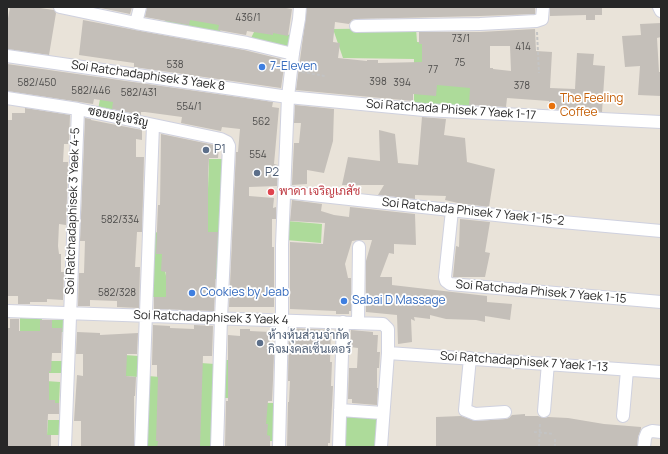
<!DOCTYPE html>
<html>
<head>
<meta charset="utf-8">
<style>
	body { margin:0 }
	#map { position:relative; width:668px; height:454px; overflow:hidden; background:#e9e3d9; font-family:Manrope,sans-serif }
	canvas { display:block }
	.frame { position:absolute; inset:0; border:8px solid #272727; pointer-events:none }
</style>
</head>
<body>
<div id="map">
<canvas width="668" height="454"></canvas>
<div class="frame"></div>
</div>
<script>
const ctx = document.querySelector('canvas').getContext('2d');
ctx.lineJoin = 'round';
function fillPath(path, color) { ctx.fillStyle = color; ctx.fill(path, 'evenodd'); }
const shape = rows => new Path2D(rows.map(r => 'M' + r).join(''));
function trace(path, color, width, dash) { ctx.strokeStyle = color; ctx.lineWidth = width; ctx.lineCap = dash ? 'butt' : 'round'; ctx.setLineDash(dash || []); ctx.stroke(path); }
function label(font, color, halo, rows, align = 'center') {
  ctx.font = font + ' Manrope,Sarabun,sans-serif'; ctx.lineWidth = 3.5; ctx.setLineDash([]); ctx.textBaseline = 'middle'; ctx.strokeStyle = halo; ctx.fillStyle = color; for (const [text, x, y, turn = 0] of rows) {
    ctx.save(); ctx.translate(x, y); ctx.rotate((+turn || 0) * Math.PI / 180); ctx.textAlign = isNaN(turn) ? turn : align; if (halo) ctx.strokeText(text, 0, 0); ctx.fillText(text, 0, 0); ctx.restore();
  }
}
fillPath(shape([
	[190,7,223,24,218,36,165,24,166,14],
	[416,28,417,42,444,44,474,77,473,108,414,105,414,59,343,58,333,29],
	[255,30,291,35,290,48,249,42],
	[100,99,114,101,113,112,98,110],
	[209,159,223,159,217,279,205,279],
	[287,221,322,224,321,243,286,240],
	[159,232,166,276,166,297,152,297,152,233],
	[20,318,42,319,42,332,20,332],
	[51,320,64,320,64,332,50,332],
	[125,355,138,356,138,377,125,376],
	[225,360,234,360,233,398,224,398],
	[49,361,62,361,62,373,49,373],
	[201,363,215,364,214,447,199,447],
	[148,376,160,377,158,447,145,447],
	[46,381,60,382,59,403,46,403],
	[265,403,274,403,273,441,264,441],
	[344,415,378,417,377,447,343,447],
	[48,420,61,420,60,435,47,435]
]), '#addb9a');
fillPath(shape([
	[10,7,33,7,54,10,56,13,49,55,7,49,7,24],
	[96,7,132,7,130,14],
	[147,7,286,7,286,8,292,9,288,36,273,33,273,35,247,31,246,35,218,30,219,25,190,20,189,25,145,17],
	[307,7,535,7,535,14,480,16,355,19,352,20,349,24,335,22,333,42,340,43,338,58,367,61,367,60,378,60,378,63,422,62,422,44,419,44,419,32,480,32,535,29,536,51,552,52,550,88,575,89,577,53,594,54,593,65,605,66,602,112,549,109,549,101,507,98,506,107,469,105,470,88,437,85,436,96,413,94,413,101,296,90],
	[490,46,510,46,511,71,493,69,493,68,490,68],
	[550,7,602,7,602,15,595,15,595,20,586,20,586,15,550,16],
	[83,20,135,30,244,50,285,60,281,88,134,67,134,63,79,55],
	[661,23,661,37,657,38,659,72,661,72,661,96,638,95,640,66,625,67,622,36,641,35,640,24],
	[7,64,273,102,272,107,279,108,274,164,278,165,277,186,249,187,249,196,274,198,273,208,276,207,276,219,272,219,272,247,274,247,274,307,229,307,236,152,238,152,240,129,222,127,221,131,181,123,182,117,145,112,141,112,141,115,112,109,113,102,94,99,93,104,7,91],
	[295,105,334,109,333,141,324,173,307,170,307,184,292,185,294,143,299,143,301,123,294,123],
	[25,108,70,115,69,144,64,144,63,162,68,162,68,168,66,225,59,224,58,246,59,254,61,254,61,272,64,272,63,300,47,299,47,302,30,302,30,304,18,304,18,296,7,296,7,120,12,120,12,113,25,113],
	[422,117,446,119,444,135,465,138,467,162,495,169,489,207,458,203,445,200,446,196,415,195,415,199,378,195,384,185,342,185,348,157,380,161,379,130,395,134,398,163,418,165],
	[85,118,91,119,91,120,142,130,142,140,136,139,136,157,144,157,142,232,137,232,135,267,140,267,139,308,117,307,117,301,90,300,90,306,78,306,79,273,84,273,85,241,80,241],
	[161,134,219,146,218,158,209,158,208,175,208,232,218,232,214,311,154,309,154,297,166,297,166,272,161,271,162,254,156,254,158,205,160,205],
	[292,200,322,204,321,211,334,215,349,217,350,207,415,214,416,245,394,244,394,254,389,253,380,277,392,277,392,285,487,296,487,302,512,304,510,320,485,316,485,322,476,320,446,319,430,315,430,319,414,317,415,321,411,319,412,342,398,344,397,315,366,312,366,261,372,240,359,240,352,241,345,264,348,278,351,278,351,311,349,311,349,314,336,314,336,311,290,309,290,242,323,244,325,223,290,221],
	[460,219,490,222,485,252,490,253,485,277,453,277,456,246,459,247],
	[10,319,19,319,19,331,40,331,40,320,52,320,52,328,62,328,61,353,52,353,51,372,49,371,49,400,55,400,55,403,59,403,59,414,48,414,47,435,51,435,51,447,7,447,7,328,10,328],
	[153,325,170,326,170,328,194,329,194,325,213,326,212,356,203,356,200,447,157,447,158,441,156,441,158,377,157,377,157,365,152,365],
	[289,328,331,330,330,362,332,362,331,386,333,386,330,443,328,443,328,447,287,447,288,402,289,402,290,381,288,381],
	[240,329,250,329,250,331,270,332,269,353,274,353,273,380,272,401,268,401,266,424,268,424,267,435,270,436,270,447,225,447,226,401,228,401,228,335,240,336],
	[351,330,373,332,373,335,378,335,377,352,380,352,379,368,377,368,377,388,378,388,377,405,352,403,352,399,348,399,349,368,357,368,358,348,350,347],
	[77,332,100,333,100,335,138,333,137,354,127,354,126,376,136,377,135,396,134,396,134,447,81,447,81,421,74,421,77,375,83,376,83,354,76,354],
	[525,414,525,416,538,416,544,418,548,417,568,418,604,424,641,427,641,429,638,437,637,447,436,447,436,417,461,416,476,421,506,419,509,418,512,415]
]), '#c4bfb9');
const minor = shape([
	[60,7,136,23,247,43,293,54],
	[659,7,661,11],
	[136,23,140,7],
	[356,26,480,24,536,21,542,19,543,7],
	[7,56,288,97,424,110,661,122],
	[7,98,78,109,221,139,227,142,229,146,221,318,217,447],
	[285,192,551,221,661,231],
	[452,210,445,277,446,281,450,284,661,302],
	[7,311,383,324,388,329,388,353,381,447],
	[358,323,359,247],
	[388,353,661,372],
	[470,358,465,410,475,414,505,412],
	[340,410,383,413],
	[544,411,548,363],
	[623,416,627,370],
	[65,447,78,109],
	[141,447,153,125],
	[279,447,282,320,282,245,288,97,293,53,299,19,300,7],
	[339,447,343,322],
	[644,447,645,438,647,433,652,431,661,432]
]);
trace(minor, '#cfd1df', 14);
trace(shape([
	[537,32,539,73],
	[302,72,325,76],
	[534,432,554,434],
	[539,447,540,422],
	[555,447,555,439]
]), '#c3c3c3', 2, [3, 2]);
trace(minor, '#fff', 12);
for (const [x, y, r, color] of [
	[262,67,4,"#3f7fe0"],
	[552,106,4,"#e8710a"],
	[206,150,4,"#5c6f8a"],
	[257,173,4,"#5c6f8a"],
	[271,192,4,"#e0444e"],
	[192,293,4,"#3f7fe0"],
	[344,301,4,"#3f7fe0"],
	[260,343,4,"#5c6f8a"]
]) { const dot = new Path2D(); dot.arc(x, y, r, 0, 2 * Math.PI); ctx.fillStyle = color; ctx.fill(dot); trace(dot, '#fff', 1.5); }
label('10px', '#4e4d4c', null, [
	["436/1",248,18],
	["73/1",461,39],
	["414",523,47],
	["75",460,63],
	["538",175,65],
	["77",433,70],
	["398",378,82],
	["582/450",37,83],
	["394",402,83],
	["378",522,86],
	["582/446",91,91],
	["582/431",139,93],
	["554/1",189,107],
	["562",261,122],
	["554",258,155],
	["582/334",120,220],
	["582/328",117,293]
]);
label('12px', '#366cbe', '#fff', [
	["7-Eleven",270,67],
	["Cookies by Jeab",200,293],
	["Sabai D Massage",352,301]
], 'left');
label('12px', '#272727', '#fff', [
	["Soi Ratchadaphisek 3 Yaek 8",148,76,8],
	["Soi Ratchada Phisek 7 Yaek 1-17",451,110,4],
	["ซอยอยู่เจริญ",118,117,12],
	["Soi Ratchadaphisek 3 Yaek 4-5",73,211,-88],
	["Soi Ratchada Phisek 7 Yaek 1-15-2",473,212,6],
	["Soi Ratchada Phisek 7 Yaek 1-15",541,292,5],
	["Soi Ratchadaphisek 3 Yaek 4",211,318,2],
	["Soi Ratchadaphisek 7 Yaek 1-13",524,362,4]
]);
label('12px', '#c56008', '#fff', [
	["The Feeling",560,99],
	["Coffee",560,113]
], 'left');
label('12px', '#4e5e75', '#fff', [
	["P1",214,150],
	["P2",265,173],
	["ห้างหุ้นส่วนจำกัด",268,336],
	["กิจมงคลเซ็นเตอร์",268,350]
], 'left');
label('12px', '#be3a42', '#fff', [
	["พาดา เจริญเภสัช",279,192]
], 'left');
</script>
</body>
</html>
